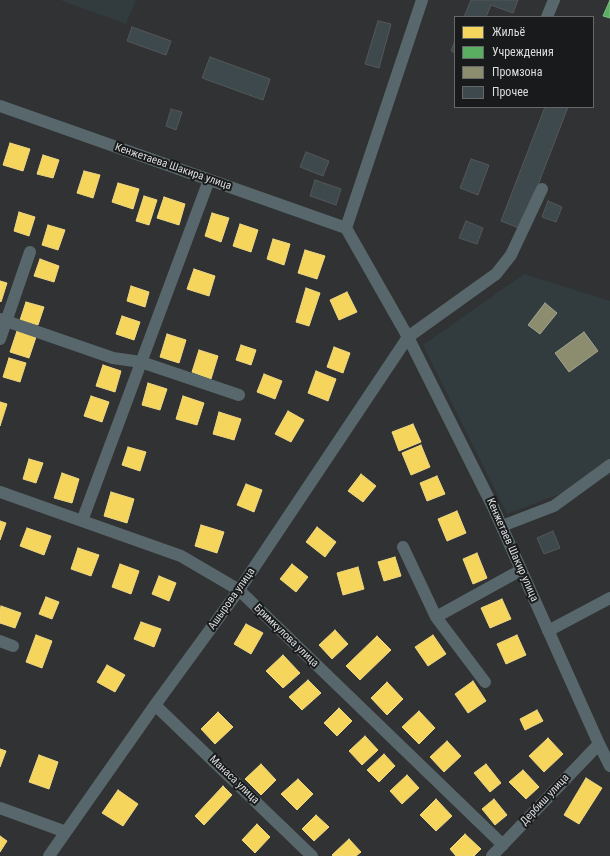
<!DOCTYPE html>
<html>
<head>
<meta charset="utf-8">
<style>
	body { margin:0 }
	#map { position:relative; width:610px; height:856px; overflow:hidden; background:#303233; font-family:"Roboto Condensed",sans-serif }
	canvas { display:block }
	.legend { position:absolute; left:454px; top:16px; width:140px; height:92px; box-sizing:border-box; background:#191a1b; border:1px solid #676869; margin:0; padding:5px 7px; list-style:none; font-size:12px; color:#dbddde }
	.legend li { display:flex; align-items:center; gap:8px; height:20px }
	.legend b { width:20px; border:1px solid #676869 }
</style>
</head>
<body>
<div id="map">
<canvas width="610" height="856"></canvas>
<ul class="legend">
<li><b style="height:11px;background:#f6d55c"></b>Жильё</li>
<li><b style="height:11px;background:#5aae61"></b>Учреждения</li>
<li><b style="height:11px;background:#8c8c6e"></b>Промзона</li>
<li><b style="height:11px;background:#3d494d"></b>Прочее</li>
</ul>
</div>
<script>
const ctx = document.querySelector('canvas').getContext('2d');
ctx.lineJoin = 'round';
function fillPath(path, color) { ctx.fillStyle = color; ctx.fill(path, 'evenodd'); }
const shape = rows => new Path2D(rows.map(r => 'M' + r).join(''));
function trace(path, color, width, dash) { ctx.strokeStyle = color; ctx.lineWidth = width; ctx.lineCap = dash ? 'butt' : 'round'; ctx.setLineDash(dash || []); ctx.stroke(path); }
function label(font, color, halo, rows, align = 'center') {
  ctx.font = font + ' "Roboto Condensed",sans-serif'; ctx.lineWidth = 4; ctx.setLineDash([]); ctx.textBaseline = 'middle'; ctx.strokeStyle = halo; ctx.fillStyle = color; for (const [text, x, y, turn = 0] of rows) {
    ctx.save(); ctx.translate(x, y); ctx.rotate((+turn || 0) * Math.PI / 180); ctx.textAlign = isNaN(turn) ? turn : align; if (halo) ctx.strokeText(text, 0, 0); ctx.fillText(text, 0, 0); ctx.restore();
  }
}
fillPath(shape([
	[60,0,136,0,126,24],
	[524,274,610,301,610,475,507,514,423,345]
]), '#323c3f');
const homes = shape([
	[10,143,30,149,23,171,3,165,10,143],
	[43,155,59,160,53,178,37,174,43,155],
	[84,171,100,175,93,198,77,193,84,171],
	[118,183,139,189,133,209,112,202,118,183],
	[144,196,157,200,149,225,136,221,144,196],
	[164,197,185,204,179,225,157,218,164,197],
	[19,212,35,217,29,236,14,231,19,212],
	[212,213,229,218,221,242,205,236,212,213],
	[240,224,258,230,251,252,233,246,240,224],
	[48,225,65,230,58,250,42,245,48,225],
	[273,239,290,244,284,265,267,259,273,239],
	[305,250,325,256,317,279,298,273,305,250],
	[40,259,59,266,54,282,34,276,40,259],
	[194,269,215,276,209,296,187,289,194,269],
	[0,281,7,283,1,302,0,301,0,281],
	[131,286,149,292,145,307,127,301,131,286],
	[306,288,320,293,309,326,296,322,306,288],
	[347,292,357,312,339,320,330,300,347,292],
	[26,302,44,307,38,325,20,320,26,302],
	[122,316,140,322,134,340,116,334,122,316],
	[17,331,36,337,29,358,10,352,17,331],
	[167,334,186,340,179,363,160,357,167,334],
	[241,345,256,350,251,365,236,360,241,345],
	[334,347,350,353,343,373,327,367,334,347],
	[199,350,218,356,211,379,192,372,199,350],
	[9,358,26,363,20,382,3,377,9,358],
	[103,365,121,371,115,392,96,386,103,365],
	[316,371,336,379,328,401,308,393,316,371],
	[264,374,282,381,275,399,257,392,264,374],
	[148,383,167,389,160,410,142,405,148,383],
	[91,396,109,402,102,422,84,416,91,396],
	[183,396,204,403,197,425,176,419,183,396],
	[0,402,7,404,0,426,0,402],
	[288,411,304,420,291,442,275,434,288,411],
	[219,412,241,419,234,440,213,434,219,412],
	[413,424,421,442,399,451,392,432,413,424],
	[421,445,430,467,411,475,402,453,421,445],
	[128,447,146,452,140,471,122,465,128,447],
	[29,459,43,463,36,483,23,479,29,459],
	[62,473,79,479,72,503,54,498,62,473],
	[361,474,376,486,363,502,348,491,361,474],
	[437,476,445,494,427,501,420,483,437,476],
	[246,484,262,490,254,512,237,505,246,484],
	[111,492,134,499,127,523,104,516,111,492],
	[457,511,466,533,447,541,438,519,457,511],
	[0,521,6,523,0,540,0,521],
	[201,525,224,532,217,553,195,546,201,525],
	[317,527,336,542,325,557,306,542,317,527],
	[27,528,51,536,44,555,20,546,27,528],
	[78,548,99,555,91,576,71,569,78,548],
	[477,553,487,578,473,584,463,559,477,553],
	[395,557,401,576,384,581,378,562,395,557],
	[120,564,139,571,131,594,112,587,120,564],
	[292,564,308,577,296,592,280,579,292,564],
	[358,567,364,589,343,595,337,573,358,567],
	[159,576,176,583,169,601,152,594,159,576],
	[46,597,59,602,52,619,39,614,46,597],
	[502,599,511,619,490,628,481,608,502,599],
	[1,606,21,613,15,628,0,623,0,610,1,606],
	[141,622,161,629,154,647,134,639,141,622],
	[246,624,263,633,251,654,234,644,246,624],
	[335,630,348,644,332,659,319,645,335,630],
	[36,635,52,641,42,668,26,662,36,635],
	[433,635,446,654,428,666,415,647,433,635],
	[517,635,526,655,506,664,497,644,517,635],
	[377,636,391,650,360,680,346,666,377,636],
	[283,655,300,673,283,688,266,671,283,655],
	[107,665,125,675,115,692,97,682,107,665],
	[308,680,321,693,302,710,289,697,308,680],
	[473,681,486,701,468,713,455,694,473,681],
	[387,682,403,699,387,715,371,698,387,682],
	[339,708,352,721,337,736,324,723,339,708],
	[537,710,543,721,525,730,520,719,537,710],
	[419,711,435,728,419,744,402,727,419,711],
	[218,712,233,727,215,744,201,729,218,712],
	[365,736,378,750,362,765,349,751,365,736],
	[548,738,563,754,544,772,529,756,548,738],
	[447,741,461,756,444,772,430,757,447,741],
	[0,749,6,751,0,767,0,749],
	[384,754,395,766,379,782,367,770,384,754],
	[39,755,58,762,49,789,29,782,39,755],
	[261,764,276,780,261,795,245,779,261,764],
	[486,764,501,783,490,792,474,773,486,764],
	[523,770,539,787,526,799,509,782,523,770],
	[407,775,419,788,402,804,390,791,407,775],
	[586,778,602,788,579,824,564,815,586,778],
	[298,779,313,794,297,810,281,794,298,779],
	[223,786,232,795,204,825,195,816,223,786],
	[118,790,138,804,123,826,102,813,118,790],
	[436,799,452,816,436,831,420,815,436,799],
	[494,799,507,815,495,825,482,809,494,799],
	[316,815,329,827,314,841,302,829,316,815],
	[257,824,270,837,255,853,242,840,257,824],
	[465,834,481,849,474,856,456,856,450,849,465,834],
	[0,836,7,841,0,852,0,836],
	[349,839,361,852,356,856,333,856,332,855,349,839]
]);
fillPath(homes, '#f6d55c');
trace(homes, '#eed783', 1);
const public = shape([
	[610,0,610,18,603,16,610,0]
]);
fillPath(public, '#5aae61');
trace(public, '#81bc86', 1);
const industry = shape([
	[545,303,557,313,540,334,528,325,545,303],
	[584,332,598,351,569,372,555,353,584,332]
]);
fillPath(industry, '#8c8c6e');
trace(industry, '#a4a490', 1);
const building = shape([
	[471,0,518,0,513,13,491,5,486,17,464,17,471,0],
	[378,21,391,24,379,68,365,64,378,21],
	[132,27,171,41,166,55,127,41,132,27],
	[455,41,455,53,451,51,455,41],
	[210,57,270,79,263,100,202,78,210,57],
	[545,107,568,107,521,229,501,221,545,107],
	[171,109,182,112,176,130,166,126,171,109],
	[306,152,329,161,323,176,300,167,306,152],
	[471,159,489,165,478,195,460,188,471,159],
	[315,180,341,189,336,205,310,196,315,180],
	[548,201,562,207,556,222,542,217,548,201],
	[466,221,483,228,477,244,459,238,466,221],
	[553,531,560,548,544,554,537,538,553,531]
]);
fillPath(building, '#3d494d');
trace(building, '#555758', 1);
trace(shape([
	[422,0,346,228,408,337,493,507,599,744,610,766],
	[547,17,554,0],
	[0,106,346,228],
	[0,319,113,358,141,362,239,395],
	[0,339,30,252],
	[0,492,181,556,239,590,503,845],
	[82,521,209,180],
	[502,526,554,506,610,465],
	[403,547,436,617,485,682],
	[436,617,521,570],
	[548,631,610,598],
	[0,641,13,646],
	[155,705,312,856],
	[0,808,66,832],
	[49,856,155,705,239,590,408,337,496,274,511,255,542,189],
	[492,856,599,744]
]), '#58676b', 12);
label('11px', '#dbddde', '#191a1b', [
	["Кенжетаева Шакира улица",173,167,19],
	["Кенжетаев Шакир улица",512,550,66],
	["Ашырова улица",232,599,-55],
	["Бримкулова улица",286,636,44],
	["Манаса улица",234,780,44],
	["Дербиш улица",545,800,-47]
]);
</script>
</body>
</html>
